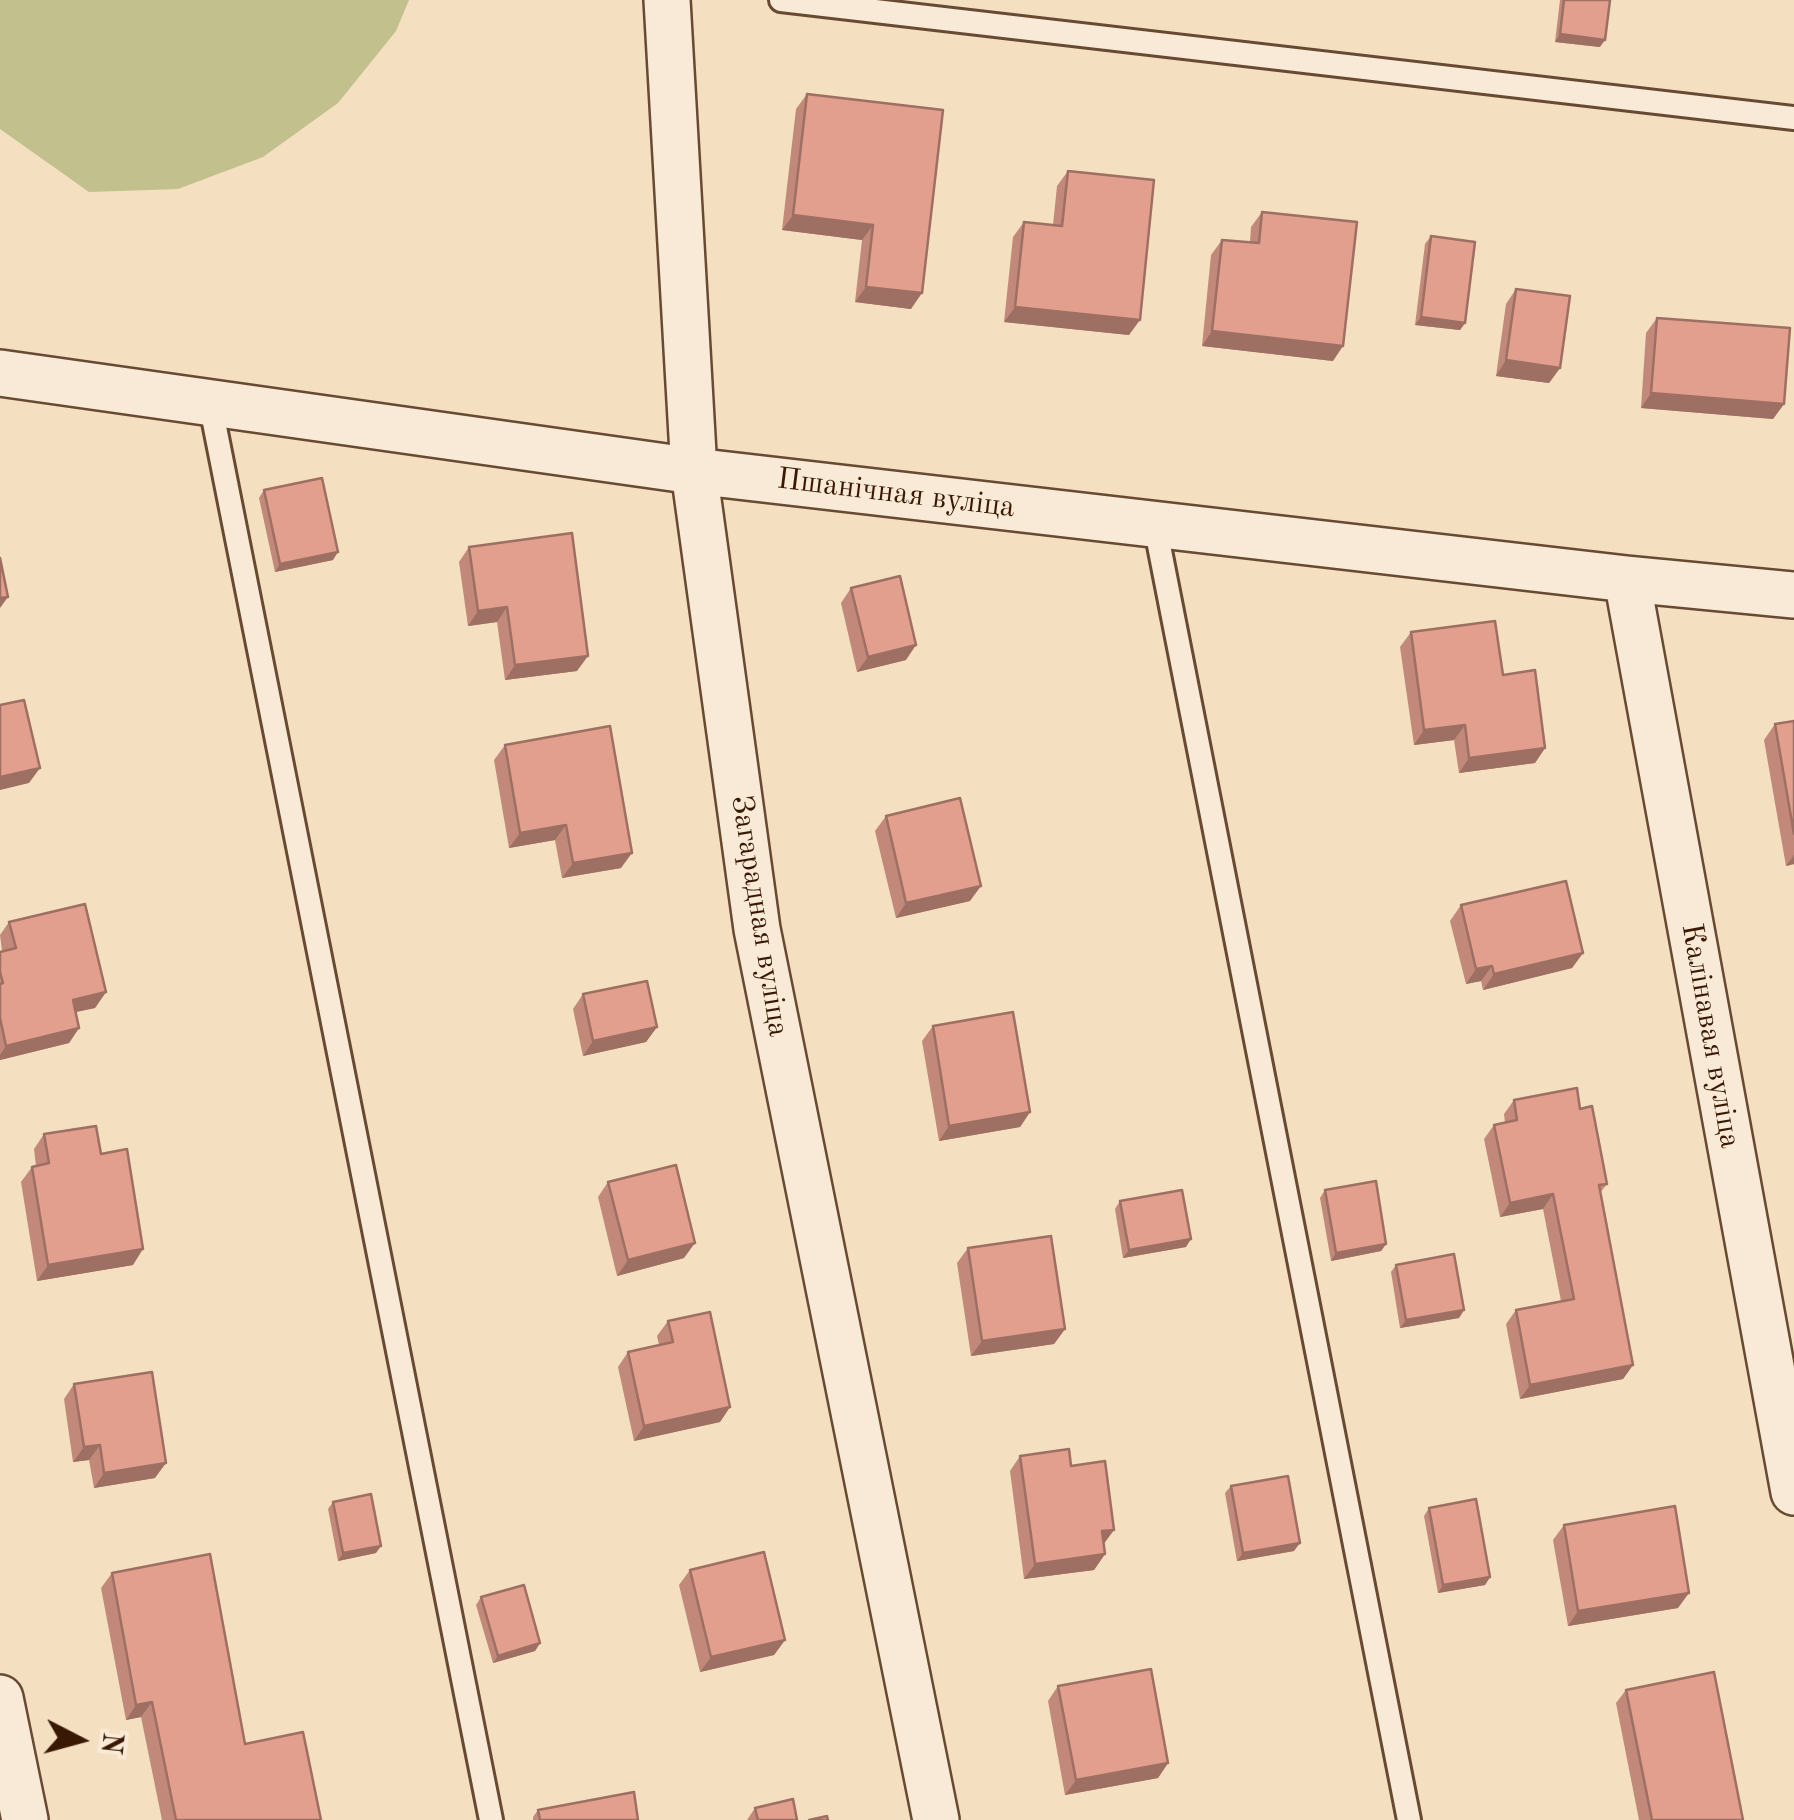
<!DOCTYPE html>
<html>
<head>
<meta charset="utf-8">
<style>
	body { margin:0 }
	#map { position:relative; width:1794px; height:1820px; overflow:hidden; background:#f4dfc0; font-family:"Old Standard TT",serif }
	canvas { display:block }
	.north { position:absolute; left:30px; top:1690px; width:100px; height:100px; -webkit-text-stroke:8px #f8ead6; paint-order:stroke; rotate:96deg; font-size:28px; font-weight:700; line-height:40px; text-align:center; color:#391904 }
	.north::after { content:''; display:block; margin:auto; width:35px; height:45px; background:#391904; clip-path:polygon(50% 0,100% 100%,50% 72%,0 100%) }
</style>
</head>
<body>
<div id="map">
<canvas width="1794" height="1820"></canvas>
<div class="north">N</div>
</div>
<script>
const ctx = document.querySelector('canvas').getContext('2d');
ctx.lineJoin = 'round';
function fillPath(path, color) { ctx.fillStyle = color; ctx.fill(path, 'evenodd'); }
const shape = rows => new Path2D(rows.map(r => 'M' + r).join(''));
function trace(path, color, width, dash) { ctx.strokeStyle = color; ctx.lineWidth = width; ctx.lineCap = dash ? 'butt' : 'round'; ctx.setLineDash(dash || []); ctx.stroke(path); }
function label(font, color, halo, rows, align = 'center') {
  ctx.font = font + ' "Old Standard TT",serif'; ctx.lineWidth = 8; ctx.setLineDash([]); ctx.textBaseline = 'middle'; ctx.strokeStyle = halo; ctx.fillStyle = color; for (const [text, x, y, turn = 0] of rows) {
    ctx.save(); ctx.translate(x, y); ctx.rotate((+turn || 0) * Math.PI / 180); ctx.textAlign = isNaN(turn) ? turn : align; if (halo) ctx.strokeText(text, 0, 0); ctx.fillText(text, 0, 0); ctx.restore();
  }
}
fillPath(shape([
	[0,0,409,0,396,31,338,103,263,157,178,189,89,192,0,129]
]), '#c2c08d');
const service = shape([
	[781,0,1794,118],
	[210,402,491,1820],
	[1155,525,1409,1820]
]);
const minor = shape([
	[667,0,694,471,757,929,936,1820],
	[0,373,694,471,1627,579,1794,595],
	[1627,579,1794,1492],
	[0,1698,25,1820]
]);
trace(service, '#684a33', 28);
trace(minor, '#684a33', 50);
trace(service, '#f8ead6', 22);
trace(minor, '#f8ead6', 45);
fillPath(shape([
	[1560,0,1610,0,1600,47,1555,42],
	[807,94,943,110,911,309,855,302,862,240,782,230,796,109],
	[1068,171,1129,335,1004,322,1013,237,1024,222,1053,225,1057,186],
	[1262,212,1333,361,1202,346,1211,255,1222,240,1250,242,1251,227],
	[1431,236,1465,323,1460,330,1415,325,1425,244],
	[1516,289,1560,368,1549,383,1496,376,1506,304],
	[1657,318,1784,404,1773,419,1641,408,1646,333],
	[264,490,333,560,275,572,259,498],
	[469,547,577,671,505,680,497,622,468,626,459,562],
	[851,588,906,660,857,672,841,603],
	[1411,632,1503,675,1545,748,1535,763,1459,773,1454,740,1414,745,1400,647],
	[1794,721,1794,864,1786,866,1764,740,1775,724],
	[505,745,621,868,562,878,555,840,509,848,494,760],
	[886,816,970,901,896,918,875,831],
	[1461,905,1583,953,1572,968,1483,990,1481,981,1466,984,1450,921],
	[9,922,106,992,95,1008,75,1012,79,1028,69,1043,0,1060,0,952,2,951,0,935],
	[583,994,657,1027,646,1042,583,1056,573,1009],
	[933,1026,1030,1112,1020,1127,939,1141,922,1041],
	[1514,1100,1580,1109,1607,1184,1600,1193,1633,1365,1623,1379,1520,1399,1506,1324,1516,1310,1561,1301,1543,1209,1500,1217,1484,1139,1494,1125,1505,1123,1504,1114],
	[44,1134,101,1154,133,1265,37,1281,21,1182,32,1167,36,1166,34,1149],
	[608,1182,684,1258,617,1276,598,1197],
	[1325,1190,1386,1244,1381,1251,1331,1261,1320,1198],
	[1120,1201,1186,1247,1123,1258,1115,1209],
	[968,1248,1065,1329,1054,1344,971,1356,957,1263],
	[1396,1265,1464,1310,1459,1318,1400,1328,1391,1272],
	[668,1321,730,1407,720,1422,634,1441,618,1367,628,1352,659,1345,657,1336],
	[74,1384,155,1478,94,1488,89,1460,73,1462,64,1399],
	[1020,1456,1071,1466,1104,1544,1105,1554,1094,1570,1024,1579,1010,1471],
	[1231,1486,1294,1551,1237,1561,1225,1493],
	[333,1502,376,1553,338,1561,328,1509],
	[1429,1508,1490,1577,1485,1585,1438,1593,1424,1516],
	[1564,1525,1678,1608,1568,1626,1553,1540],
	[690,1570,785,1640,774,1655,700,1672,679,1585],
	[112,1573,245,1744,321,1820,162,1820,141,1717,126,1720,101,1588],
	[481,1597,540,1643,535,1651,493,1663,476,1605],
	[1058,1686,1168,1763,1158,1778,1065,1795,1048,1701],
	[1626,1690,1743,1820,1639,1820,1616,1703],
	[755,1808,797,1820,747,1820],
	[538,1810,638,1820,533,1820,533,1817]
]), '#c2897a');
fillPath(shape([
	[1560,34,1605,40,1600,47,1555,42],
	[793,215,873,225,862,240,782,230],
	[866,287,922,293,911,309,855,302],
	[1015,307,1140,320,1129,335,1004,322],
	[1421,317,1465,323,1460,330,1415,325],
	[1212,331,1343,346,1333,361,1202,346],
	[1506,360,1560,368,1549,383,1496,376],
	[1651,393,1784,404,1773,419,1641,408],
	[338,552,333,560,275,572,280,564],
	[8,597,0,608,0,598],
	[507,607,497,622,468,626,478,611],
	[916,645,906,660,857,672,868,657],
	[588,656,577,671,505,680,515,665],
	[1465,725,1454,740,1414,745,1424,730],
	[1545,748,1535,763,1459,773,1469,758],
	[40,768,29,783,0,790,0,777],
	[566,825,555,840,509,848,520,833],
	[632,853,621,868,562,878,573,863],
	[1794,855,1794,864,1786,866],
	[981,886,970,901,896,918,906,903],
	[1583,953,1572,968,1483,990,1494,974],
	[1492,966,1481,981,1466,984,1476,969],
	[106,992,95,1008,62,1015,73,1000],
	[657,1027,646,1042,583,1056,593,1041],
	[79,1028,69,1043,0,1060,0,1055,6,1046],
	[1030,1112,1020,1127,939,1141,949,1126],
	[1553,1194,1543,1209,1500,1217,1510,1203],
	[1191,1239,1186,1247,1123,1258,1129,1250],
	[695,1243,684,1258,617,1276,628,1260],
	[1386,1244,1381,1251,1331,1261,1336,1253],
	[143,1249,133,1265,37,1281,48,1265],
	[1464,1310,1459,1318,1400,1328,1406,1320],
	[1065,1329,1054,1344,971,1356,982,1341],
	[1633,1365,1623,1379,1520,1399,1530,1385],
	[730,1407,720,1422,634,1441,644,1426],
	[100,1445,89,1460,73,1462,84,1447],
	[166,1463,155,1478,94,1488,104,1473],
	[1114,1530,1103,1545,1102,1531],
	[1300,1543,1294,1551,1237,1561,1243,1553],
	[381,1546,376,1553,338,1561,343,1553],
	[1105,1554,1094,1570,1024,1579,1035,1564],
	[1490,1577,1485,1585,1438,1593,1443,1585],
	[1689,1593,1678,1608,1568,1626,1578,1611],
	[785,1640,774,1655,700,1672,711,1657],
	[540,1643,535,1651,493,1663,498,1656],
	[152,1702,141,1717,126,1720,136,1705],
	[1168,1763,1158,1778,1065,1795,1076,1780]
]), '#9e6f63');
const building = shape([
	[1564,0,1610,0,1605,40,1560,34,1564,0],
	[807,94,943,110,922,293,866,287,873,225,793,215,807,94],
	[1068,171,1154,180,1140,320,1015,307,1024,222,1062,226,1068,171],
	[1262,212,1357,222,1343,346,1212,331,1222,240,1259,243,1262,212],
	[1431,236,1475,242,1465,323,1421,317,1431,236],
	[1516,289,1570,296,1560,368,1506,360,1516,289],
	[1657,318,1790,328,1784,404,1651,393,1657,318],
	[322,478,338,552,280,564,264,490,322,478],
	[572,533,588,656,515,665,507,607,478,611,469,547,572,533],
	[0,558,8,597,0,598,0,558],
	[900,576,916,645,868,657,851,588,900,576],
	[1495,621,1503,675,1535,670,1545,748,1469,758,1465,725,1424,730,1411,632,1495,621],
	[24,700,40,768,0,777,0,705,24,700],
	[1794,721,1794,834,1775,724,1794,721],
	[610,726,632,853,573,863,566,825,520,833,505,745,610,726],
	[960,798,981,886,906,903,886,816,960,798],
	[1566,881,1583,953,1494,974,1492,966,1476,969,1461,905,1566,881],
	[85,904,106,992,73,1000,79,1028,6,1046,0,1018,0,984,3,983,0,972,0,952,16,948,9,922,85,904],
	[647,981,657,1027,593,1041,583,994,647,981],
	[1013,1012,1030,1112,949,1126,933,1026,1013,1012],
	[1577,1088,1580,1109,1592,1106,1607,1184,1599,1185,1633,1365,1530,1385,1516,1310,1574,1299,1553,1194,1510,1203,1494,1125,1517,1120,1514,1100,1577,1088],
	[96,1126,101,1154,127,1149,143,1249,48,1265,32,1167,49,1163,44,1134,96,1126],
	[676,1165,695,1243,628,1260,608,1182,676,1165],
	[1376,1181,1386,1244,1336,1253,1325,1190,1376,1181],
	[1182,1190,1191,1239,1129,1250,1120,1201,1182,1190],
	[1051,1236,1065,1329,982,1341,968,1248,1051,1236],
	[1454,1254,1464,1310,1406,1320,1396,1265,1454,1254],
	[710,1312,730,1407,644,1426,628,1352,673,1342,668,1321,710,1312],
	[152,1372,166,1463,104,1473,100,1445,84,1447,74,1384,152,1372],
	[1069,1449,1071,1466,1105,1461,1114,1530,1102,1531,1105,1554,1035,1564,1020,1456,1069,1449],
	[1288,1476,1300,1543,1243,1553,1231,1486,1288,1476],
	[371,1494,381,1546,343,1553,333,1502,371,1494],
	[1476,1499,1490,1577,1443,1585,1429,1508,1476,1499],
	[1675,1506,1689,1593,1578,1611,1564,1525,1675,1506],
	[764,1552,785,1640,711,1657,690,1570,764,1552],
	[210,1554,245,1744,303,1732,321,1820,176,1820,152,1702,136,1705,112,1573,210,1554],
	[524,1585,540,1643,498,1656,481,1597,524,1585],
	[1151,1669,1168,1763,1076,1780,1058,1686,1151,1669],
	[1714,1672,1743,1820,1652,1820,1626,1690,1714,1672],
	[634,1792,638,1820,540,1820,538,1810,634,1792],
	[793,1799,797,1820,758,1820,755,1808,793,1799],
	[827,1816,828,1820,809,1820,827,1816]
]);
fillPath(building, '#e29f8e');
trace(building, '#9e6f63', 2.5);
label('30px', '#391904', '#f8ead6', [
	["Пшанічная вуліца",896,494,7],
	["Загарадная вуліца",759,916,81],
	["Калінавая вуліца",1710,1036,80]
]);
</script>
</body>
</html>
